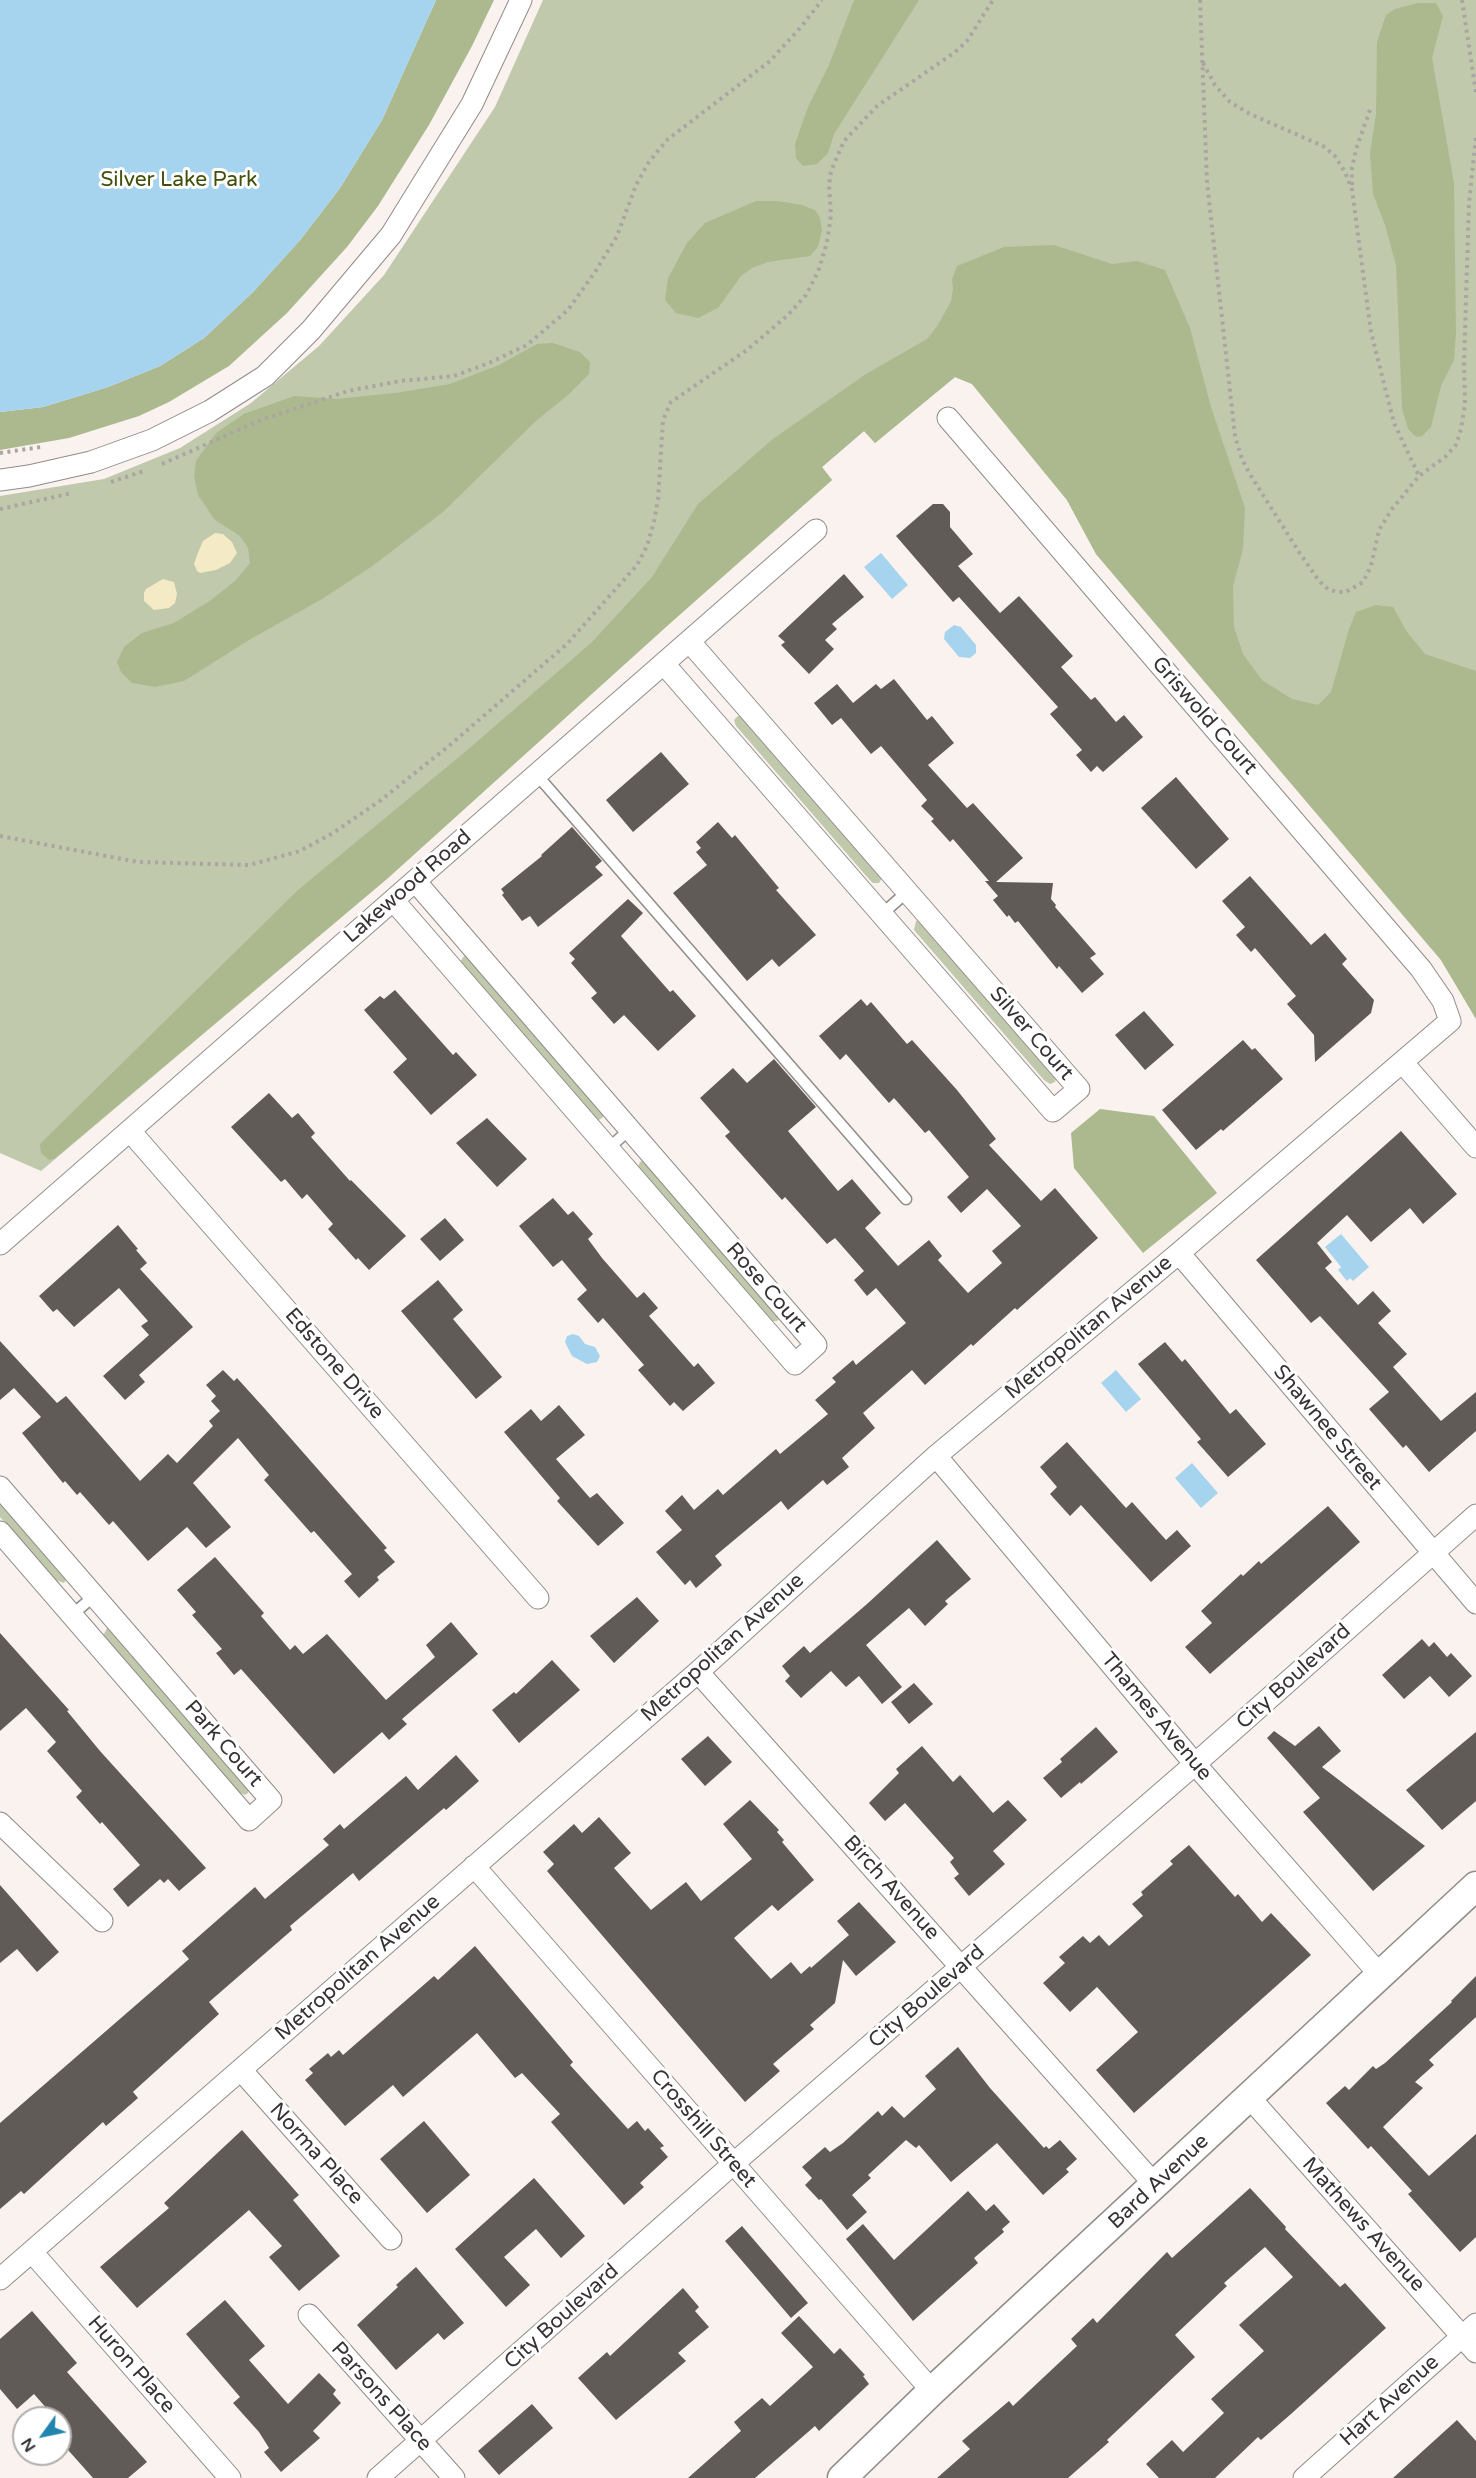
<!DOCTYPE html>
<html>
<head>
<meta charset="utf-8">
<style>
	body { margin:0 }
	#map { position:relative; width:1476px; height:2478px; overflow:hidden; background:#f9f2ef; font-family:"Varela Round",sans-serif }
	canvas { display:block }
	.north { position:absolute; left:12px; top:2406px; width:60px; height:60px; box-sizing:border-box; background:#fff; border:2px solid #afadad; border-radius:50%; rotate:237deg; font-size:16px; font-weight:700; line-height:24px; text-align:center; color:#363332 }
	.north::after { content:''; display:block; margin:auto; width:21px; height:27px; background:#2185af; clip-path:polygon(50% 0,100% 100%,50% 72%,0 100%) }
</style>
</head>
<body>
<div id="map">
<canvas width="1476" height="2478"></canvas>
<div class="north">N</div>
</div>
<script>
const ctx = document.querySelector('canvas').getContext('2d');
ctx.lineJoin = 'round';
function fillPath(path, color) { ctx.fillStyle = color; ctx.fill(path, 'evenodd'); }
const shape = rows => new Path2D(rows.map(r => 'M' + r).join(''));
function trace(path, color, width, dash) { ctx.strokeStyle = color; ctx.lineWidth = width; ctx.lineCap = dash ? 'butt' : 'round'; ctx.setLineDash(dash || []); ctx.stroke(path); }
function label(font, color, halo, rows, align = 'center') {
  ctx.font = font + ' "Varela Round",sans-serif'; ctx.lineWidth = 6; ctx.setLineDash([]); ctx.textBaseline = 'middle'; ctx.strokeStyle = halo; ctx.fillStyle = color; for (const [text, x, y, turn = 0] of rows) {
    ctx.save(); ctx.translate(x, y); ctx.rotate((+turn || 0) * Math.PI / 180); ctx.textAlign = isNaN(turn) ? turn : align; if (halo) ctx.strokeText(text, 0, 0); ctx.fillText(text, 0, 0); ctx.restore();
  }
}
fillPath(shape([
	[543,0,1476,0,1476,1019,1441,960,1096,554,1067,500,972,384,955,377,875,443,864,431,822,467,832,480,667,626,388,878,41,1171,0,1153,0,496,104,479,180,448,251,403,319,346,384,275,495,107],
	[738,716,743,716,882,878,879,883,873,883,868,878,736,726,734,720],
	[921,920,1056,1078,1055,1082,1050,1084,1044,1080,914,930,916,921],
	[464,956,467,956,604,1115,603,1117,599,1120,594,1117,460,962],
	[644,1160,781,1317,777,1321,770,1321,638,1167,640,1162],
	[0,1502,63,1574,66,1580,64,1583,55,1580,0,1517],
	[107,1628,110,1628,249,1790,248,1793,245,1795,238,1792,103,1636]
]), '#c0c9ab');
fillPath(shape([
	[436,0,494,0,472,46,429,125,378,206,347,247,287,313,229,366,169,402,139,416,69,438,0,450,0,412,43,407,108,387,160,366,204,338,253,292,301,239,340,188,382,120],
	[854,0,919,0,834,134,828,153,817,164,803,166,796,158,795,144,808,107,829,65],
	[1418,3,1436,3,1443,16,1432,58,1454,183,1456,332,1454,360,1441,386,1431,427,1422,436,1416,437,1408,429,1402,408,1396,265,1385,225,1373,194,1370,153,1376,114,1377,42,1386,15,1395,9],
	[756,201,778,201,802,205,815,210,820,218,822,230,818,247,810,256,768,262,752,268,741,276,718,308,698,318,676,313,665,300,668,278,687,243,705,223],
	[1054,245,1112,264,1137,261,1165,270,1190,328,1211,407,1245,508,1243,549,1233,586,1234,627,1243,654,1262,680,1292,699,1318,705,1331,692,1349,629,1356,612,1376,605,1393,607,1407,632,1425,654,1476,671,1476,1019,1441,960,1096,554,1067,500,972,384,955,377,875,443,864,431,822,467,832,480,667,626,388,878,54,1159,49,1160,41,1153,40,1144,298,890,465,752,591,643,652,577,698,504,773,439,866,374,927,339,938,325,951,301,953,289,952,279,957,266,1004,247],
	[553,343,580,352,590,362,589,374,568,395,536,421,443,512,371,567,322,599,249,640,184,681,155,687,132,683,121,672,117,662,124,647,142,633,174,623,211,600,235,581,250,563,248,548,240,536,215,520,198,495,194,476,196,461,216,433,244,414,294,396,336,399,395,393,450,384,499,365,537,344],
	[1100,1109,1154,1116,1217,1193,1143,1253,1074,1168,1071,1133]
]), '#acb98e');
fillPath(shape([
	[215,533,223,534,232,542,237,553,230,563,216,570,200,573,197,571,194,564,197,555,203,541],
	[163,579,174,582,177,594,175,603,169,608,154,610,144,601,144,593,146,589]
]), '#f4eac5');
fillPath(shape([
	[0,0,436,0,382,120,340,188,301,239,253,292,204,338,160,366,108,387,43,407,0,412],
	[881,553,908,585,892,599,864,567],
	[954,625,961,627,976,645,976,653,970,658,959,657,944,639,945,632],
	[1341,1234,1369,1267,1353,1281,1350,1278,1347,1281,1338,1270,1341,1267,1325,1247],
	[573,1334,579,1336,585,1344,595,1347,600,1356,597,1362,587,1364,572,1356,565,1342,567,1336],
	[1116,1370,1141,1399,1126,1412,1101,1383],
	[1192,1463,1218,1493,1201,1508,1175,1478]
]), '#a6d4ee');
fillPath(shape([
	[933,504,943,504,950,512,950,527,973,554,958,566,1000,613,1019,596,1073,656,1061,667,1091,700,1095,697,1116,722,1124,715,1143,737,1103,772,1097,766,1091,772,1076,755,1082,750,1050,714,1058,707,959,597,953,602,896,536],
	[844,574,864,597,832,624,837,629,825,640,834,649,809,674,781,645,785,642,778,636],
	[894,679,927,720,932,716,954,743,928,765,967,808,973,803,1023,858,996,882,1053,883,1051,899,1056,905,1055,907,1096,954,1090,958,1104,974,1082,993,1059,966,1057,969,1018,921,1015,923,1009,915,1007,917,993,900,998,896,985,881,989,881,953,839,950,842,931,821,934,819,921,806,927,800,881,746,871,754,841,718,832,725,814,703,837,684,853,703,876,684,881,689],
	[661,752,689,784,633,832,606,800],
	[1176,777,1229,839,1196,869,1141,808],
	[718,822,732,838,735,835,779,888,776,890,816,935,779,967,772,959,747,981,673,893,707,865,696,852,701,848,696,842],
	[572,827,602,861,595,867,603,875,538,927,530,916,522,921,502,895,504,893,501,889,542,856,541,855],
	[1250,876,1311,945,1325,933,1347,959,1342,964,1374,1000,1371,1013,1315,1062,1314,1035,1287,1004,1296,996,1255,948,1251,952,1236,935,1245,927,1222,901],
	[628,899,643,913,621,936,670,992,673,990,696,1016,658,1051,624,1015,614,1024,591,998,597,993,571,963,575,959,569,953],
	[395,990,453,1055,456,1052,477,1075,431,1115,393,1072,407,1059,364,1010,380,996,384,999],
	[861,999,867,1006,871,1002,907,1044,912,1040,957,1090,996,1139,989,1145,1041,1201,1055,1188,1098,1238,1017,1310,1015,1308,973,1346,971,1344,925,1385,912,1370,863,1413,875,1428,842,1458,849,1467,827,1485,823,1480,788,1510,781,1501,715,1556,722,1565,696,1588,690,1580,685,1585,656,1552,682,1530,665,1511,682,1495,694,1510,718,1489,723,1495,776,1449,780,1454,828,1414,815,1400,836,1382,832,1378,853,1360,856,1365,906,1323,876,1288,867,1296,854,1280,864,1271,835,1238,827,1244,785,1197,782,1200,725,1136,730,1132,700,1098,733,1068,747,1083,774,1059,816,1107,788,1131,838,1191,852,1179,881,1213,865,1228,898,1266,929,1240,942,1256,938,1260,968,1293,1002,1263,992,1251,1021,1226,987,1189,961,1213,947,1197,969,1177,929,1130,925,1133,894,1098,889,1103,846,1054,840,1060,819,1036],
	[1144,1011,1174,1045,1145,1070,1115,1035],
	[1243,1040,1252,1050,1255,1048,1283,1079,1223,1131,1221,1129,1196,1150,1162,1110],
	[269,1093,292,1118,298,1113,315,1133,311,1137,350,1181,351,1180,406,1236,369,1270,358,1258,356,1260,328,1229,333,1224,307,1194,302,1199,285,1179,281,1182,231,1127],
	[487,1118,527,1159,497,1187,456,1143],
	[1401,1131,1457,1194,1423,1224,1410,1208,1371,1242,1347,1215,1317,1243,1332,1262,1325,1268,1358,1305,1373,1291,1391,1311,1378,1323,1407,1354,1393,1367,1441,1421,1476,1392,1476,1431,1429,1472,1406,1445,1403,1448,1369,1409,1389,1392,1320,1316,1311,1323,1256,1260],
	[553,1198,568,1215,573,1211,593,1234,588,1239,602,1258,637,1298,644,1292,658,1308,649,1316,694,1367,698,1363,715,1383,683,1411,674,1402,670,1406,638,1370,644,1365,603,1318,598,1323,577,1299,587,1290,562,1260,553,1267,519,1226],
	[445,1218,464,1240,440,1261,420,1239],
	[118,1225,138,1249,136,1250,147,1263,140,1269,193,1327,139,1375,145,1382,125,1400,103,1376,149,1335,141,1326,148,1321,119,1288,74,1327,57,1309,53,1312,39,1296],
	[438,1280,463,1310,453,1319,502,1377,476,1399,401,1311],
	[0,1341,57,1403,66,1396,140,1481,168,1454,177,1463,213,1426,209,1421,220,1411,211,1401,216,1396,206,1385,223,1370,234,1381,237,1378,265,1409,387,1548,384,1550,395,1562,377,1577,379,1580,359,1598,344,1581,352,1574,314,1531,311,1533,264,1480,269,1475,238,1438,193,1483,231,1527,206,1548,187,1527,148,1561,113,1521,109,1525,80,1492,77,1495,65,1481,63,1483,22,1433,41,1417,14,1388,0,1400],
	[1165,1342,1182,1362,1185,1359,1230,1414,1236,1409,1266,1444,1228,1477,1197,1442,1201,1439,1138,1364],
	[559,1405,585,1435,556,1459,590,1498,597,1493,624,1523,598,1546,557,1501,560,1498,504,1432,531,1409,541,1421],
	[1067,1442,1126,1508,1132,1502,1166,1540,1177,1530,1191,1546,1151,1582,1081,1505,1070,1516,1050,1494,1057,1487,1040,1467],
	[1328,1506,1360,1542,1210,1674,1185,1647,1212,1623,1201,1611,1241,1574,1243,1576,1259,1561,1261,1564],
	[937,1540,971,1579,945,1601,948,1604,925,1626,909,1608,866,1645,902,1687,882,1704,859,1676,846,1687,831,1671,801,1698,785,1681,790,1676,782,1666,804,1646,810,1653,867,1604],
	[215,1557,264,1613,261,1616,290,1650,295,1645,303,1654,327,1634,386,1700,435,1657,426,1645,451,1622,478,1654,402,1719,407,1724,389,1740,382,1732,334,1774,241,1669,234,1675,216,1653,222,1649,192,1615,196,1612,177,1590],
	[637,1597,659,1621,614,1663,590,1636],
	[0,1633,69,1710,67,1711,100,1751,206,1868,179,1891,168,1879,164,1883,160,1879,128,1907,113,1889,140,1865,102,1822,100,1824,76,1797,82,1791,47,1751,56,1742,26,1708,0,1731],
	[1422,1639,1429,1647,1434,1642,1447,1657,1451,1653,1472,1676,1449,1697,1430,1676,1404,1699,1382,1675],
	[552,1660,580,1690,519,1743,492,1710,514,1692,516,1694],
	[914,1683,933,1704,909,1724,891,1702],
	[1319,1726,1341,1751,1322,1767,1425,1846,1373,1891,1303,1812,1320,1798,1267,1738,1274,1731,1295,1746],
	[1096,1727,1118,1752,1081,1784,1080,1782,1061,1798,1043,1778,1062,1762,1060,1759],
	[1476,1732,1476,1801,1442,1830,1406,1790],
	[708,1736,732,1762,705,1786,681,1759],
	[922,1746,953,1782,960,1775,993,1813,1008,1800,1027,1820,993,1851,1005,1864,969,1896,954,1878,959,1874,950,1862,954,1858,905,1803,885,1821,869,1803,899,1773,896,1769],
	[456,1755,479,1781,446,1810,444,1808,359,1881,353,1873,290,1926,292,1930,209,2002,219,2014,135,2090,133,2092,138,2098,106,2126,103,2122,24,2194,21,2191,0,2209,0,2123,189,1959,182,1951,255,1887,265,1899,329,1845,323,1839,340,1824,344,1829,406,1776,418,1790],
	[750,1800,779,1830,777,1832,784,1840,782,1842,814,1880,778,1911,772,1905,734,1938,771,1979,791,1962,801,1974,810,1966,811,1968,849,1935,837,1921,859,1902,896,1942,856,1976,843,1960,835,2003,810,2025,814,2029,773,2064,780,2071,745,2102,547,1871,554,1864,543,1852,574,1824,582,1833,599,1817,631,1853,614,1868,651,1910,686,1882,701,1901,752,1859,723,1824],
	[1189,1845,1235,1897,1238,1894,1262,1922,1271,1913,1311,1955,1134,2113,1096,2070,1138,2032,1097,1987,1070,2012,1043,1983,1065,1963,1059,1957,1083,1936,1090,1943,1099,1935,1109,1946,1143,1916,1132,1904,1143,1895,1141,1892,1173,1864,1170,1861],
	[0,1885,59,1952,37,1972,17,1949,0,1963],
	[475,1946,573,2062,570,2065,628,2129,637,2121,645,2131,648,2128,664,2146,660,2148,668,2157,640,2183,644,2187,624,2205,551,2122,560,2114,522,2073,515,2078,477,2033,403,2097,393,2085,345,2126,305,2080,313,2073,309,2069,328,2053,331,2057,339,2050,343,2055,434,1976,438,1980],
	[1476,1976,1476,2017,1429,2060,1434,2065,1415,2082,1423,2088,1383,2127,1429,2176,1476,2134,1476,2237,1460,2252,1408,2194,1412,2191,1371,2146,1368,2149,1326,2103,1345,2086,1349,2090,1373,2066,1376,2069,1385,2063,1452,2002,1451,2001],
	[958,2047,990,2088,1044,2148,1046,2146,1049,2149,1060,2140,1077,2159,1066,2169,1069,2172,1043,2195,997,2143,951,2182,919,2145,916,2148,906,2140,868,2175,871,2178,852,2195,867,2212,847,2230,821,2199,819,2200,805,2185,812,2178,802,2167,825,2147,830,2152,843,2143,878,2111,882,2116,892,2106,904,2118,936,2089,925,2076],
	[424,2121,470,2175,427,2213,380,2159],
	[242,2130,299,2195,293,2200,340,2256,299,2291,269,2257,282,2246,249,2210,137,2308,100,2267,169,2208,164,2203],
	[534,2178,585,2236,561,2258,536,2229,504,2257,530,2285,506,2307,455,2249],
	[1250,2188,1286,2227,1285,2229,1340,2287,1345,2283,1386,2328,1291,2414,1261,2440,1258,2437,1215,2478,1159,2478,1146,2464,1172,2440,1183,2452,1224,2413,1211,2399,1264,2351,1239,2325,1293,2277,1265,2247,1224,2283,1227,2286,1175,2335,1195,2357,1107,2440,1109,2442,1068,2478,937,2478,970,2449,962,2441,1009,2401,1013,2406,1077,2346,1071,2339,1093,2318,1097,2323,1167,2252,1172,2258],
	[968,2191,986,2211,994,2204,1010,2222,1002,2229,1004,2232,974,2258,978,2263,913,2321,846,2239,863,2224,894,2260],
	[742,2226,808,2303,791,2318,725,2241],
	[416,2267,464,2323,444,2340,438,2333,396,2370,357,2325,398,2287,396,2285],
	[683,2288,699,2307,695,2311,709,2327,678,2353,686,2361,616,2420,578,2378,607,2352,610,2356],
	[225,2300,265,2346,249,2360,288,2404,319,2373,336,2390,333,2394,341,2403,313,2431,320,2438,281,2472,264,2452,269,2448,259,2432,233,2403,240,2397,186,2334],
	[32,2311,77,2363,67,2372,147,2462,128,2478,93,2478,60,2441,60,2418,55,2418,34,2394,17,2409,0,2389,0,2339],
	[799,2316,834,2354,840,2348,865,2375,863,2376,869,2384,819,2431,815,2426,755,2478,688,2478,741,2431,734,2422,762,2398,770,2406,813,2367,781,2333],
	[532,2404,553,2428,499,2475,478,2451],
	[1457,2420,1476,2441,1476,2478,1393,2478]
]), '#605b57');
const lane = shape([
	[537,775,906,1199],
	[882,914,907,892],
	[608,1149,630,1129],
	[72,1615,94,1596]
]);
const street = shape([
	[0,480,29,476,91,462,152,440,210,411,265,376,311,330,391,235,472,104,521,0],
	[664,664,1053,1111,1079,1089,689,641],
	[393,900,795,1364,816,1345,415,881],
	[1403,1063,1476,1147],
	[130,1131,538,1598],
	[0,1244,816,530],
	[1179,1253,1476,1603],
	[936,1456,1195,1764,1380,1975],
	[0,1487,271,1800,249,1820,0,1532],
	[698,1672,1155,2185],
	[0,1823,102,1921],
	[474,1866,932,2391],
	[241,2070,391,2239],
	[1249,2097,1476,2352],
	[32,2252,230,2478],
	[0,2279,698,1672,936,1456,1179,1253,1450,1021,1443,1001,1421,969,948,418],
	[309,2315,454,2478],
	[378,2478,733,2164,1195,1764,1476,1515],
	[1304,2478,1476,2324]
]);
const secondary = shape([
	[842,2478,932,2391,1476,1886]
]);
trace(lane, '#928c89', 13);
trace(street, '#928c89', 23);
trace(secondary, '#928c89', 31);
trace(shape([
	[1200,0,1207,182,1235,436,1242,459,1251,476,1299,552,1319,581,1328,589,1337,592,1346,592,1363,582,1371,566,1379,530,1392,509,1419,476,1445,457,1456,445,1461,429,1465,404,1464,363,1469,203,1476,136],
	[1462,0,1476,93],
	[1203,63,1215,85,1230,102,1250,114,1323,146,1335,156,1345,172,1352,190,1371,332,1394,423,1419,476],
	[1352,185,1352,168,1356,149,1370,110],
	[0,453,41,447],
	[162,464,261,420,348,391,400,381,454,376,489,363,527,345,568,310,595,272,617,236,636,185,649,162,667,140,770,61,801,27,822,0],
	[111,482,144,471],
	[0,509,72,493],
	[0,836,138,862,249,865,300,851,333,833,381,800,450,745,567,644,637,565,647,546,654,522,658,499,663,420,671,402,747,350,788,315,806,295,818,272,827,242,831,215,829,185,831,171,844,141,877,106,954,53,967,41,993,0]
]), '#aaa5a3', 4, [3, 4.5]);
trace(lane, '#fff', 10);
trace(street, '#fff', 21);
trace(secondary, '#fff', 28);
label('21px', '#404f09', '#fff', [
	["Silver Lake Park",179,180]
]);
label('21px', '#363332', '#fff', [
	["Griswold Court",1204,716,49],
	["Lakewood Road",408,887,-41],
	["Silver Court",1031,1034,49],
	["Rose Court",766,1288,49],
	["Metropolitan Avenue",1089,1328,-40],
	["Edstone Drive",334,1364,49],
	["Shawnee Street",1327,1428,50],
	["Metropolitan Avenue",723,1648,-42],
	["City Boulevard",1294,1677,-42],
	["Thames Avenue",1156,1717,50],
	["Park Court",223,1744,49],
	["Birch Avenue",891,1888,48],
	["Metropolitan Avenue",358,1968,-41],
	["City Boulevard",927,1997,-41],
	["Crosshill Street",703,2129,49],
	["Norma Place",316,2154,48],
	["Bard Avenue",1159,2182,-43],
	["Mathews Avenue",1363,2225,48],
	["City Boulevard",562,2317,-42],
	["Huron Place",131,2365,49],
	["Parsons Place",381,2397,48],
	["Hart Avenue",1390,2401,-42]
]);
</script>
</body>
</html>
